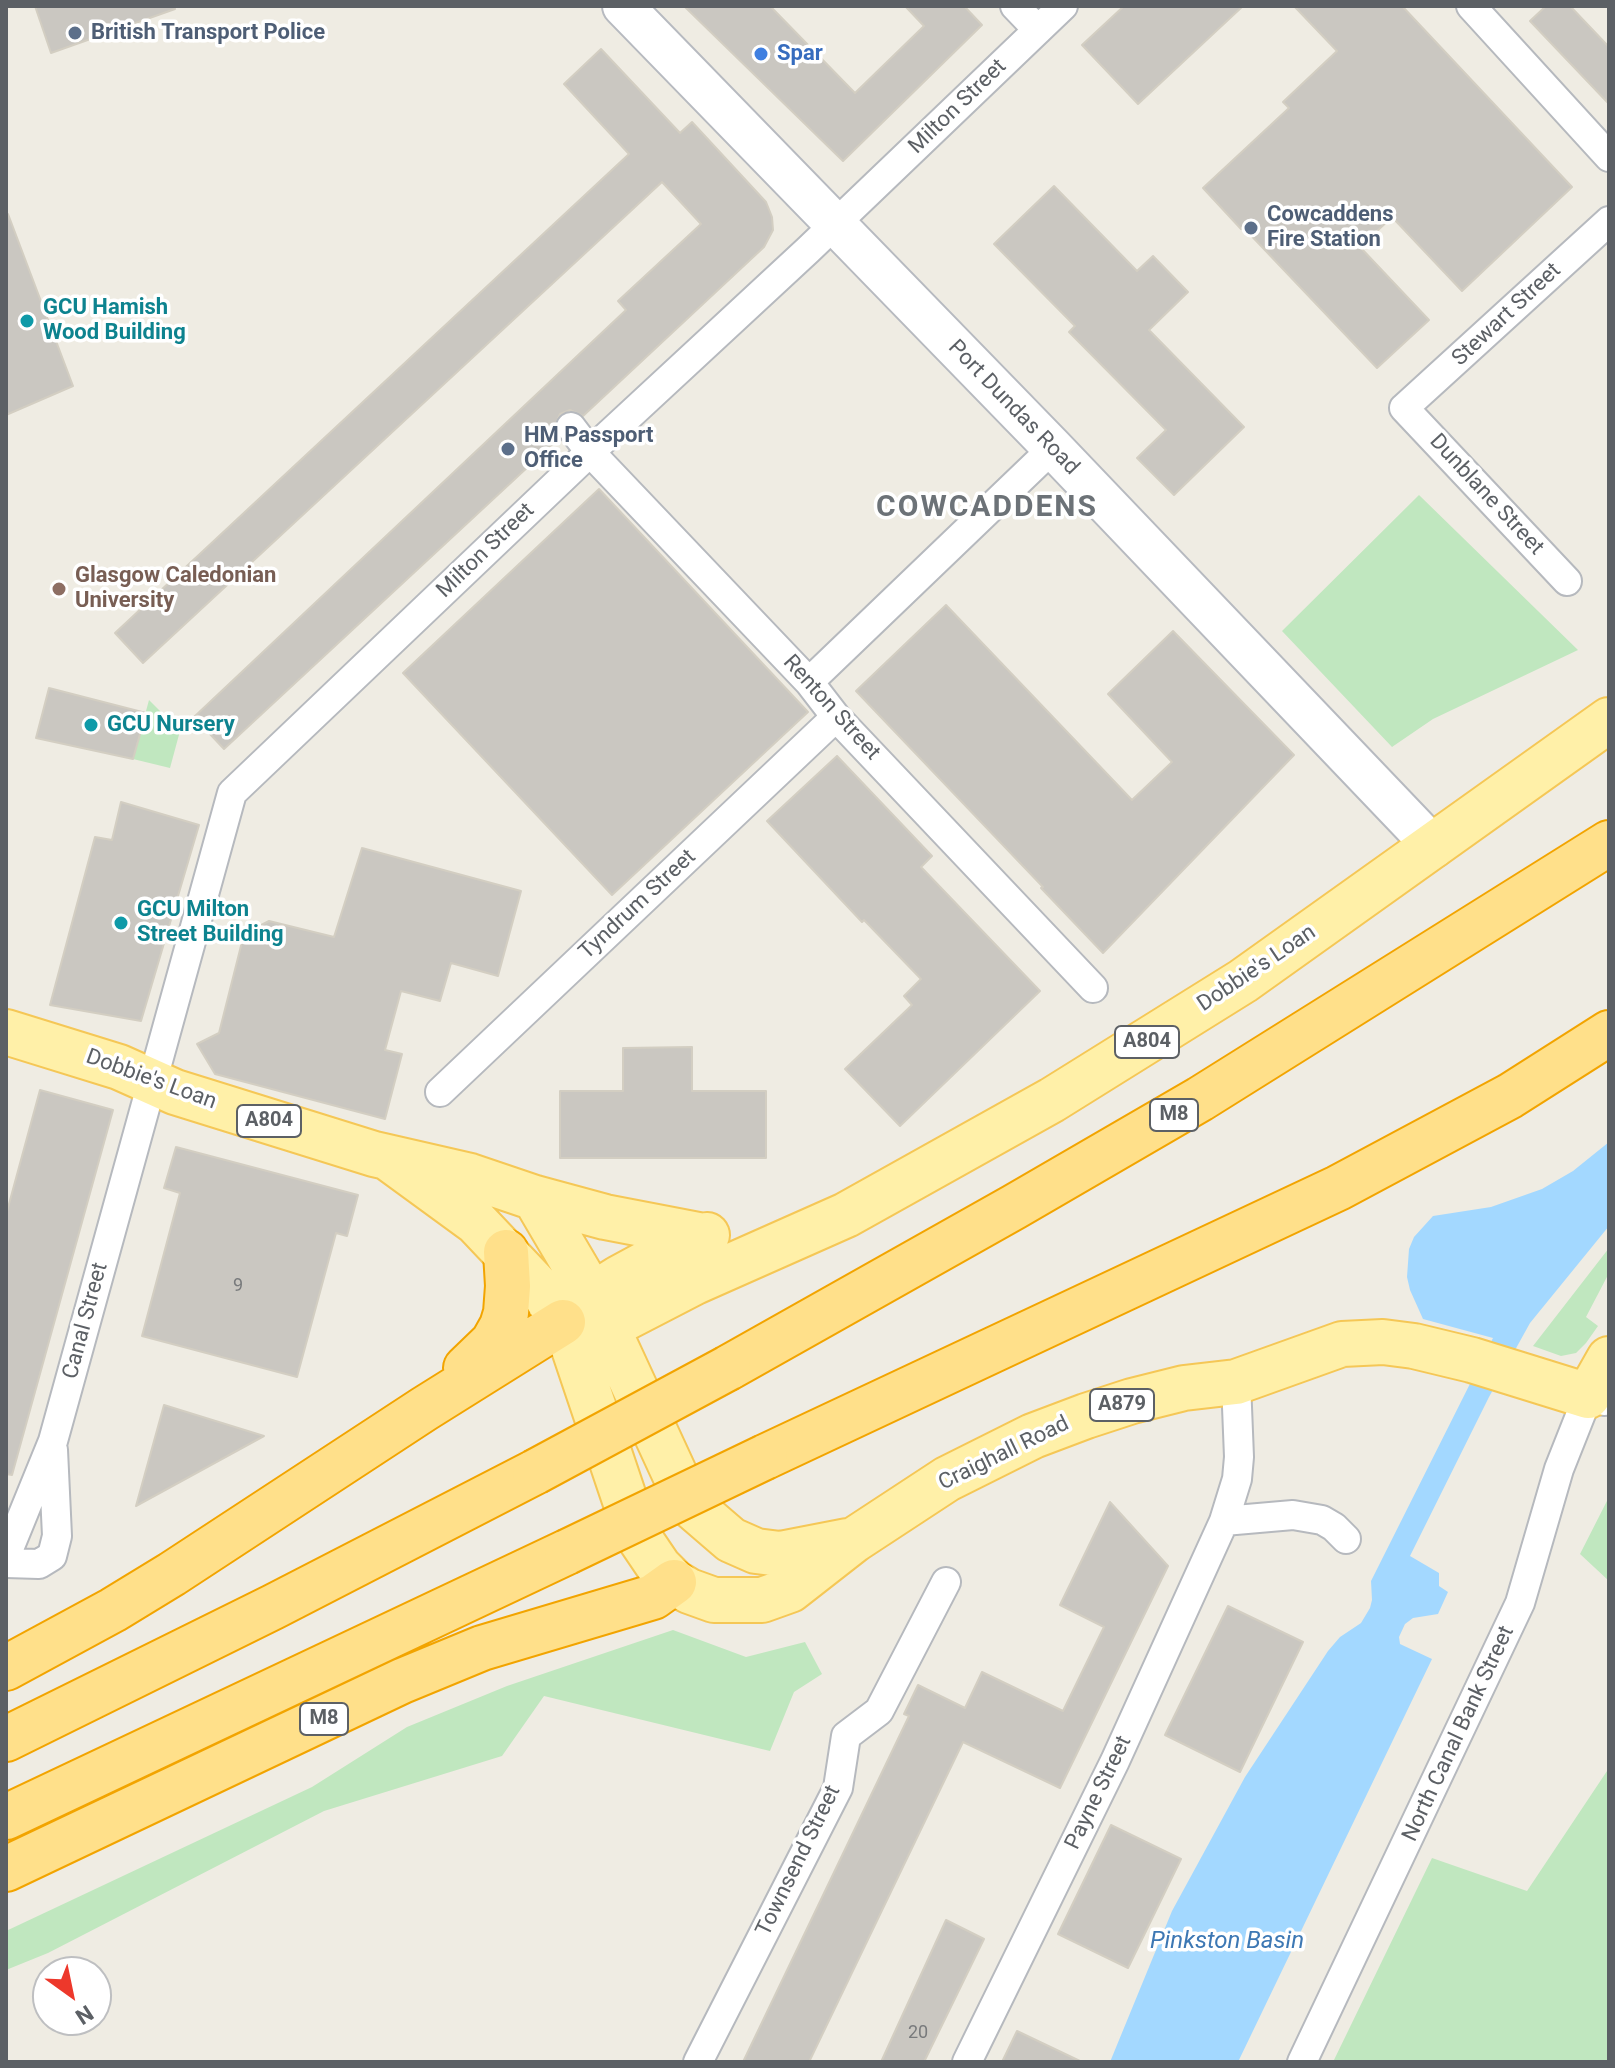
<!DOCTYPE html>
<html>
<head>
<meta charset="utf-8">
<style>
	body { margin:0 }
	#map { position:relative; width:1615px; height:2068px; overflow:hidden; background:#efece3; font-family:Roboto,sans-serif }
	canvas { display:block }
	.frame { position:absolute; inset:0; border:8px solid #5c6065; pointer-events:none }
	.north { position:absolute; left:32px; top:1956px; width:80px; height:80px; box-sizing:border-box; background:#fff; border:2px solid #bebfc1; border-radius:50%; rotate:147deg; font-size:22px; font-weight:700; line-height:32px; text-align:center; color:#5c6065 }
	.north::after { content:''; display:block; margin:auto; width:28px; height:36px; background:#ed382b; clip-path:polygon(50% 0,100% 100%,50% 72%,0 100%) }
</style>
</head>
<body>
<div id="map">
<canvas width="1615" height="2068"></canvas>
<div class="frame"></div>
<div class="north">N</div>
</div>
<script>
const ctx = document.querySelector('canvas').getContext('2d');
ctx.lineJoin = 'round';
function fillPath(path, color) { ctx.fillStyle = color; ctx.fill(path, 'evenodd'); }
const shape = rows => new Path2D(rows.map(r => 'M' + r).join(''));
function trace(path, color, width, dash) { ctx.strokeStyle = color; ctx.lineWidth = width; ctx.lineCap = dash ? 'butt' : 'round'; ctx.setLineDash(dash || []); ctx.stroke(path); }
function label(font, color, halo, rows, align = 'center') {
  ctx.font = font + ' Roboto,sans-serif'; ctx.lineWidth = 7; ctx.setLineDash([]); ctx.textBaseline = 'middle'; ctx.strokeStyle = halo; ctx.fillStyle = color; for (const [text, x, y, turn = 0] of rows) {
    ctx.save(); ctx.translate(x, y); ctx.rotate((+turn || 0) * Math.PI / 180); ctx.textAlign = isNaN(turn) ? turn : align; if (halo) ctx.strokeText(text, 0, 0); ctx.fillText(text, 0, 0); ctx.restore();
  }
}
fillPath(shape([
	[1419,495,1578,650,1433,719,1392,747,1282,631],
	[149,700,180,731,170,768,133,759],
	[1609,1248,1609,1273,1586,1317,1598,1326,1586,1343,1576,1353,1561,1356,1533,1346],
	[1609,1497,1609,1581,1580,1554],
	[673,1630,746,1657,805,1642,822,1674,794,1692,770,1751,544,1696,502,1756,324,1811,48,1953,6,1970,6,1931,312,1787,407,1727,507,1686],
	[1609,1768,1609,2062,1333,2062,1432,1858,1527,1891]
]), '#c0e7bf');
fillPath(shape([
	[1609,1142,1609,1226,1530,1323,1489,1397,1410,1556,1439,1573,1439,1586,1448,1592,1438,1614,1413,1618,1405,1624,1399,1637,1400,1644,1432,1659,1238,2062,1110,2062,1172,1911,1245,1777,1328,1651,1340,1637,1361,1623,1370,1608,1372,1600,1371,1581,1493,1338,1423,1319,1410,1290,1407,1277,1409,1249,1414,1237,1433,1216,1491,1207,1542,1189,1573,1171]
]), '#a3d8ff');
const building = shape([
	[35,6,174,6,175,9,51,53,35,6],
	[684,6,770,6,855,93,924,26,905,6,964,6,982,25,843,161,684,6],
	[1124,6,1243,6,1138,104,1082,45,1124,6],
	[1294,6,1402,6,1572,187,1462,291,1392,217,1360,247,1429,320,1377,368,1243,227,1241,229,1203,188,1289,108,1283,102,1337,51,1294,6],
	[1546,6,1570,6,1609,47,1609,104,1530,21,1546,6],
	[601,49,680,133,692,122,766,202,772,217,773,230,764,247,583,416,570,410,560,414,554,428,558,439,224,749,194,717,626,310,618,301,701,224,662,182,143,663,115,633,629,154,564,84,601,49],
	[1054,186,1137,271,1153,256,1188,292,1149,330,1244,427,1174,495,1137,458,1166,430,1069,332,1075,326,994,244,1054,186],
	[6,214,8,214,73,386,6,415,6,214],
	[599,489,808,712,612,895,403,673,599,489],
	[946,605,1132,800,1172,762,1108,694,1173,631,1294,755,1103,953,1041,888,1043,887,856,691,946,605],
	[49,688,146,713,133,759,36,738,49,688],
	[837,756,932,856,921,867,1040,991,900,1126,845,1069,912,1005,904,996,921,979,864,920,862,922,767,821,837,756],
	[121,802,199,825,141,1021,50,1005,95,837,112,840,121,802],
	[362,848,521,891,498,976,451,963,440,1001,401,991,385,1050,402,1054,385,1119,215,1074,197,1044,219,1033,244,934,269,921,334,937,362,848],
	[692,1047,692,1091,766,1091,766,1158,560,1158,560,1091,623,1091,623,1048,692,1047],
	[40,1090,113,1110,12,1475,6,1474,6,1215,40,1090],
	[176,1147,358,1195,347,1236,336,1233,297,1377,142,1336,180,1193,164,1188,176,1147],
	[164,1405,264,1436,136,1506,164,1405],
	[1110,1502,1168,1566,1060,1788,963,1742,809,2062,743,2062,909,1716,904,1714,918,1685,965,1708,982,1672,1063,1711,1104,1627,1060,1605,1110,1502],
	[1228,1606,1303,1642,1240,1772,1165,1735,1228,1606],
	[1111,1825,1181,1859,1128,1968,1058,1934,1111,1825],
	[946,1920,984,1939,924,2062,881,2062,946,1920],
	[1017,2031,1082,2062,1002,2062,1017,2031]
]);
fillPath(building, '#cac7c1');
trace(building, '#d3cec2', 2);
const street = shape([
	[1015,6,1038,30],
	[1471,6,1609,157],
	[571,427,590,452,809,682,836,717,1093,988],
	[1567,581,1404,408,1609,221],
	[809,682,1053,448],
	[440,1092,836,717],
	[1224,1521,1293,1515,1322,1520,1334,1527,1346,1539],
	[6,1556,53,1441,232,793,590,452,808,250,1063,6],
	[6,1563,39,1564,52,1556,57,1536,53,1450],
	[698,2062,838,1788,846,1736,879,1711,946,1582],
	[967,2062,1115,1761,1224,1521,1237,1479,1239,1457,1236,1382],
	[1302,2062,1520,1603,1559,1469,1588,1396,1604,1401]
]);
const secondary = shape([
	[623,6,1053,448,1434,847]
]);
const primary = shape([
	[6,1032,119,1067,175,1092,374,1154,470,1176,535,1198,605,1217,704,1236],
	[387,1157,476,1222,546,1296,570,1337,636,1533,659,1567,674,1582,689,1591,714,1600,762,1600,790,1590,854,1540,947,1479,1033,1436,1086,1416,1132,1401,1184,1388,1236,1382,1342,1344,1383,1342,1414,1346,1472,1360,1588,1396,1609,1359],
	[535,1198,592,1295,688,1503,731,1540,756,1551,780,1554,847,1541],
	[571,1315,592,1295,619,1278,678,1246,707,1235],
	[570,1337,608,1327,695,1282,846,1215,1052,1100,1243,981,1609,720]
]);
const highway = shape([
	[466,1368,493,1342,502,1326,506,1313,508,1286,506,1252],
	[728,1368,1014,1207,1200,1099,1609,843],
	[765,1457,1338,1188,1510,1096,1609,1033],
	[6,1668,113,1610,172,1574,424,1409,563,1322],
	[6,1739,273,1607,535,1472],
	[6,1817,567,1552],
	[6,1869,402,1681,482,1648,653,1597,674,1582]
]);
trace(street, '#b6b9be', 32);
trace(secondary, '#b7bac0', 44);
trace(primary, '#f5c756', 48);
trace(highway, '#f2a400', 48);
trace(street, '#fff', 28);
trace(secondary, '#fff', 40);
trace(primary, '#fff0a8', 44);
trace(highway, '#ffe08a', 44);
const highwayBridge = shape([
	[535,1472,728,1368],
	[567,1552,765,1457]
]);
trace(highwayBridge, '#f2a400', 48, []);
trace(highwayBridge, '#ffe08a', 44);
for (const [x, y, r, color] of [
	[75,33,8,"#5c6f8a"],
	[761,54,8,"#3f7fe0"],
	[1251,228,8,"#5c6f8a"],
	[27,321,8,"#0f9aa8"],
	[508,449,8,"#5c6f8a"],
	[59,589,8,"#8d6e63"],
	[91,725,8,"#0f9aa8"],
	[121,923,8,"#0f9aa8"]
]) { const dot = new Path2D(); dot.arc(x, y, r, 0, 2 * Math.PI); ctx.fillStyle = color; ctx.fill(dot); trace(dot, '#fff', 3); }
label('18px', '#787a7c', null, [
	["9",238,1286],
	["20",918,2033]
]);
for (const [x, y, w] of [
	[1147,1042,64],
	[1174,1115,48],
	[269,1121,64],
	[1122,1405,64],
	[324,1719,48]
]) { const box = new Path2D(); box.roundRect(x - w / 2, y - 16, w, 32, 6); ctx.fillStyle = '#fff'; ctx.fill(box); trace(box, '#5c6065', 2); }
label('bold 20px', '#5c6065', null, [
	["A804",1147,1042],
	["M8",1174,1115],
	["A804",269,1121],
	["A879",1122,1405],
	["M8",324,1719]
]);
label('bold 22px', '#4e5e75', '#fff', [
	["British Transport Police",91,33],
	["Cowcaddens",1267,215],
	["Fire Station",1267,240],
	["HM Passport",524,436],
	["Office",524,461]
], 'left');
label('bold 22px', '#366cbe', '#fff', [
	["Spar",777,54]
], 'left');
label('22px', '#5c6065', '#fff', [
	["Milton Street",958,107,-44],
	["Stewart Street",1507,315,-43],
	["Port Dundas Road",1013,408,46],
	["Dunblane Street",1486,495,47],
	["Milton Street",486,551,-44],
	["Renton Street",831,708,48],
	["Tyndrum Street",638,905,-43],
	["Dobbie's Loan",1257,969,-34],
	["Dobbie's Loan",151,1080,20],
	["Canal Street",86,1321,-75],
	["Craighall Road",1004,1454,-26],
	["North Canal Bank Street",1459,1734,-65],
	["Payne Street",1099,1793,-64],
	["Townsend Street",799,1861,-64]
]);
label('bold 22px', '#0d838f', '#fff', [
	["GCU Hamish",43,308],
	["Wood Building",43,333],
	["GCU Nursery",107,725],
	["GCU Milton",137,910],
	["Street Building",137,935]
], 'left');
label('bold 22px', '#785e54', '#fff', [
	["Glasgow Caledonian",75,576],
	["University",75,601]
], 'left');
label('italic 24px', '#3d78b4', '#fff', [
	["Pinkston Basin",1227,1942]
]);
ctx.letterSpacing = '2px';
label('bold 30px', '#6c7277', '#fff', [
	["COWCADDENS",987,508]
]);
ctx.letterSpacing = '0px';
</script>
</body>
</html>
